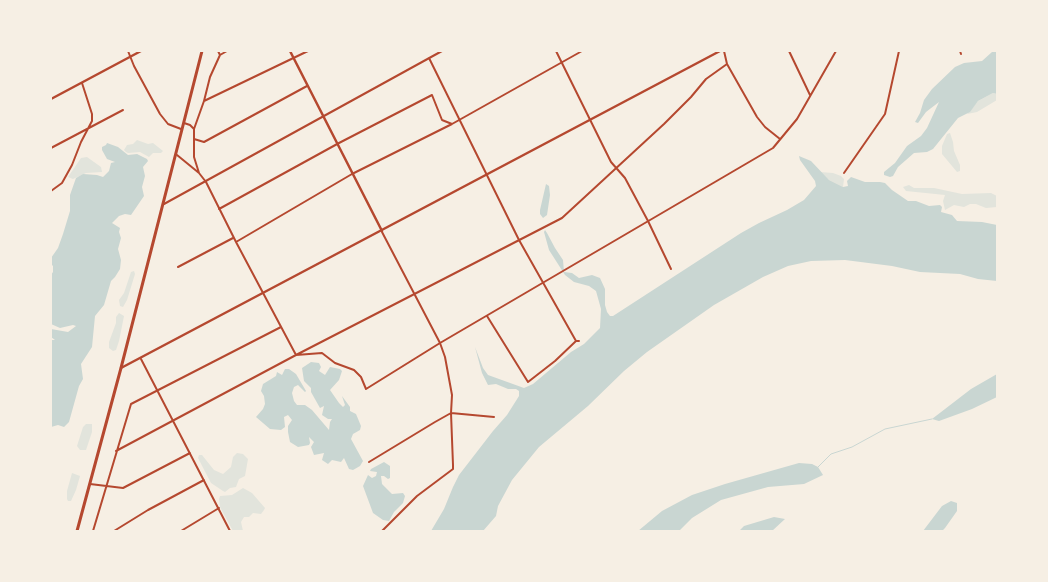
<!DOCTYPE html>
<html>
<head>
<meta charset="utf-8">
<style>
	body { margin:0 }
	#map { position:relative; width:1048px; height:582px; overflow:hidden; background:#f6efe4; font-family:Roboto,sans-serif }
	canvas { display:block }
	.frame { position:absolute; inset:0; border:52px solid #f6efe4; pointer-events:none }
</style>
</head>
<body>
<div id="map">
<canvas width="1048" height="582"></canvas>
<div class="frame"></div>
</div>
<script>
const ctx = document.querySelector('canvas').getContext('2d');
ctx.lineJoin = 'round';
function fillPath(path, color) { ctx.fillStyle = color; ctx.fill(path, 'evenodd'); }
const shape = rows => new Path2D(rows.map(r => 'M' + r).join(''));
function trace(path, color, width, dash) { ctx.strokeStyle = color; ctx.lineWidth = width; ctx.lineCap = dash ? 'butt' : 'round'; ctx.setLineDash(dash || []); ctx.stroke(path); }
fillPath(shape([
	[993,93,997,94,997,100,977,112,967,114,978,101],
	[950,133,953,142,954,151,960,165,960,171,957,172,942,154,942,146,947,134],
	[137,140,148,144,153,143,163,151,161,153,153,153,149,157,140,152,128,153,126,152,124,150,127,145,133,144],
	[87,157,101,167,102,172,86,173,73,179,68,177,81,158],
	[820,172,833,173,841,176,844,179,843,187,829,180],
	[909,185,914,188,934,188,962,194,991,193,997,196,997,207,986,208,976,204,970,204,964,207,954,205,945,210,943,201,945,195,906,191,903,187],
	[134,271,135,274,127,300,123,307,120,306,119,300,124,293,131,272],
	[119,313,124,316,119,341,116,350,113,351,109,348,109,342,116,323,116,317],
	[86,424,92,424,92,432,86,450,80,450,77,446,83,427],
	[237,453,243,454,248,459,245,476,239,479,236,487,230,488,225,492,223,491,211,483,198,458,199,455,202,455,214,470,223,474,231,467,233,457],
	[72,473,80,476,76,490,71,501,68,501,67,499,67,491],
	[243,488,252,493,265,508,264,510,261,514,253,513,249,517,244,517,241,522,243,531,233,531,220,507,219,499,220,496,232,495]
]), '#e2e4dc');
fillPath(shape([
	[997,51,997,94,993,93,978,101,970,112,958,118,933,149,927,152,914,153,898,167,893,176,890,177,884,175,884,172,895,163,907,146,921,136,927,128,939,102,926,112,918,123,915,122,920,113,924,100,932,89,955,67,964,63,982,61,992,52],
	[107,143,118,147,128,155,137,154,147,159,148,161,143,167,145,176,142,187,144,196,131,215,125,214,119,216,112,223,120,228,119,232,121,238,118,249,121,260,120,269,115,277,111,281,104,305,95,316,92,347,81,364,83,379,79,386,69,422,64,427,58,425,51,427,51,340,55,340,51,337,51,329,68,332,76,326,73,325,60,328,51,324,51,275,53,272,53,266,51,264,51,258,58,248,63,234,70,211,70,195,76,178,83,174,97,175,103,177,109,171,111,163,115,162,107,159,102,150,102,147,106,145],
	[799,156,811,161,829,180,843,187,848,186,847,181,851,177,865,182,880,182,885,183,892,190,908,201,916,201,929,206,940,205,942,207,941,212,952,215,957,221,982,222,997,225,997,281,978,279,960,274,920,272,892,266,845,260,811,261,788,266,763,277,714,305,647,352,624,371,588,406,539,447,512,480,498,506,496,516,483,531,431,531,444,509,453,487,459,475,493,431,507,415,519,396,519,391,516,389,508,389,496,384,488,385,482,373,475,347,483,368,488,375,524,388,533,384,571,352,584,344,600,328,601,309,596,291,589,286,574,282,565,275,549,250,544,232,545,230,547,233,555,248,563,260,564,272,572,273,579,278,592,275,600,278,605,289,605,305,607,312,610,316,613,316,741,233,759,223,787,210,804,200,816,186,815,181,800,160],
	[546,184,549,186,550,195,547,215,543,218,540,214,540,210],
	[311,362,319,363,321,367,319,371,325,375,330,367,340,369,342,371,339,380,330,390,339,403,343,407,345,405,342,396,350,407,350,411,356,414,361,426,360,430,353,434,351,439,363,461,360,466,353,470,349,469,344,458,341,462,332,460,328,464,322,460,324,453,314,455,311,447,314,442,309,437,310,443,309,445,298,447,290,442,288,432,288,426,292,420,288,415,284,417,285,427,281,430,270,429,256,417,263,409,265,404,264,396,261,391,263,384,276,376,277,372,282,375,285,369,289,369,296,374,306,391,305,392,298,385,294,387,292,393,294,401,297,405,305,405,312,410,329,430,330,422,332,419,328,419,322,415,324,406,320,408,311,392,311,388,304,381,302,368],
	[997,374,997,397,972,409,939,421,932,419,971,389],
	[384,462,390,466,390,478,388,479,384,476,381,476,382,484,392,494,403,493,405,496,403,503,394,512,389,521,383,520,373,513,363,486,368,475,372,478,376,476,377,472,370,471,371,469],
	[799,463,812,464,818,467,823,475,804,484,768,487,721,500,692,518,679,531,638,531,662,511,692,495,725,484],
	[951,501,957,503,957,511,945,528,942,531,923,531,942,506],
	[774,517,785,519,772,531,739,531,744,526]
]), '#c9d6d2');
trace(shape([
	[818,467,831,454,852,447,885,429,932,419]
]), '#c9d6d2', 1);
trace(shape([
	[128,51,134,66,160,114,168,124,181,129],
	[218,51,220,55,227,51],
	[556,51,611,162,625,178,648,221,671,269],
	[724,51,727,64,757,117,765,127,780,139],
	[789,51,810,95],
	[960,51,961,54],
	[429,58,519,240,576,341],
	[204,101,308,51],
	[184,123,190,125,194,129],
	[194,139,204,142,307,86],
	[51,148,123,110],
	[177,155,199,173,206,182,236,242,296,355,322,353,335,363,354,370,361,377,366,389,440,343,773,148,797,119,836,51],
	[199,173,194,157,194,129,204,101,210,77,220,55],
	[844,173,885,114,899,51],
	[51,191,62,183,72,165,81,142,92,121,92,114,82,83],
	[164,204,442,51],
	[219,209,339,143,432,95,442,120,452,124],
	[236,242,352,174,452,124,582,51],
	[178,267,233,238],
	[487,316,528,382,555,361,576,341,579,341],
	[141,359,230,531],
	[116,451,296,355,562,218,664,124,691,97,706,79,727,64],
	[369,462,435,422,451,413,494,417],
	[90,484,123,488,190,453],
	[93,531,131,404,281,327],
	[114,531,148,510,204,480],
	[181,531,219,508],
	[382,531,417,496,453,469,453,465,451,413,452,395,445,357,440,343,382,232]
]), '#b5482f', 2);
trace(shape([
	[290,51,382,231],
	[51,99,141,51],
	[121,368,720,51]
]), '#b5482f', 2.5);
trace(shape([
	[77,531,121,368,202,51]
]), '#b5482f', 3);
</script>
</body>
</html>
